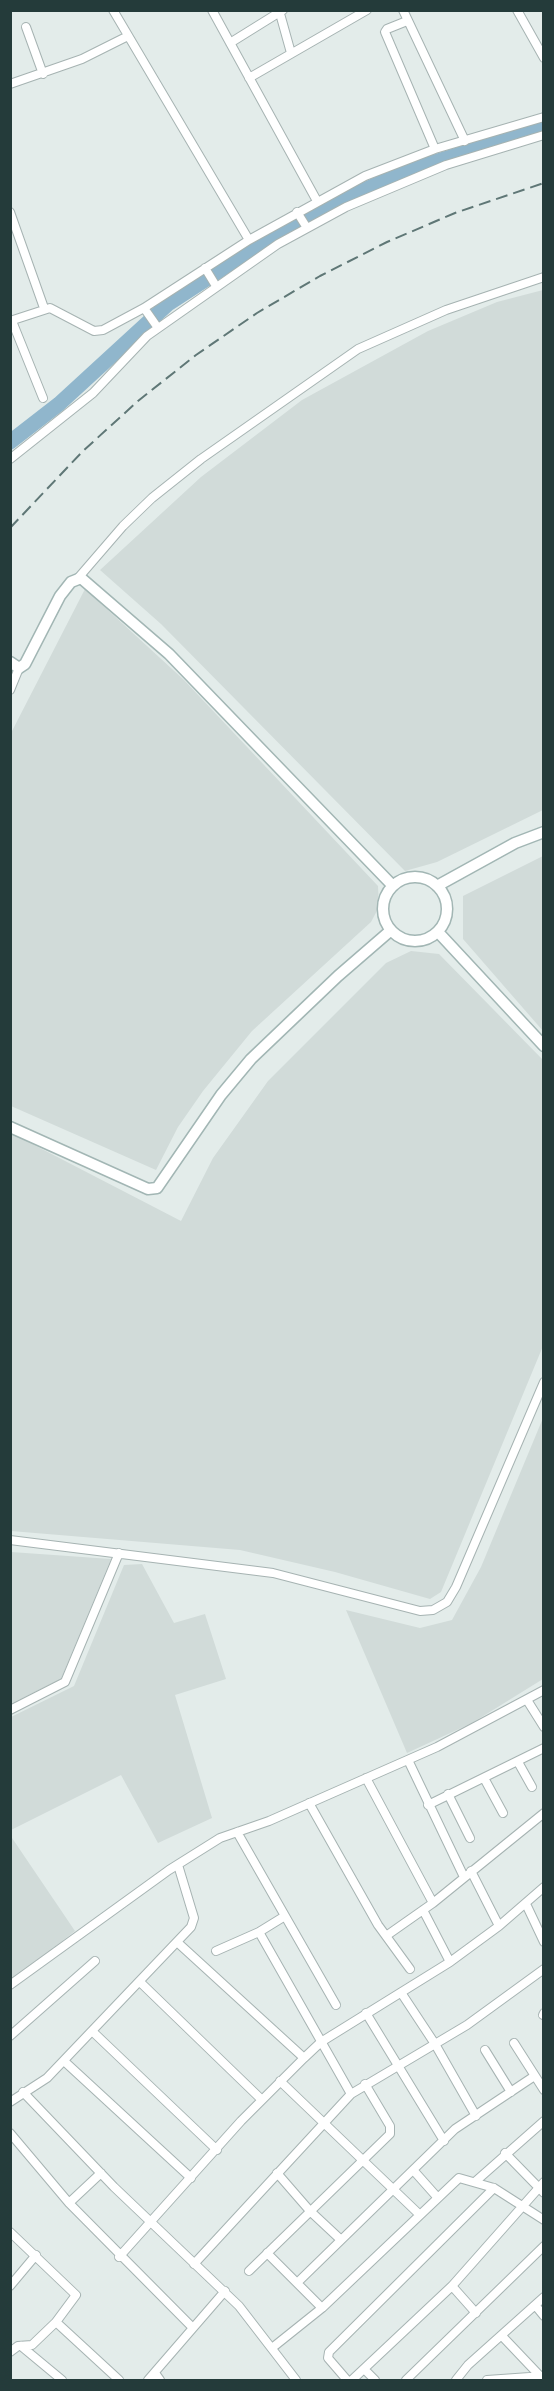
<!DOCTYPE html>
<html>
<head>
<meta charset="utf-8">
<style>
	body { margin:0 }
	#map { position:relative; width:554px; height:2391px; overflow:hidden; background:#e3ecea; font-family:Montserrat,sans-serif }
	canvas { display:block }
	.frame { position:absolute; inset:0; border:12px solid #243b3a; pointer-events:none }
</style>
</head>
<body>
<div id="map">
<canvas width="554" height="2391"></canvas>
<div class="frame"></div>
</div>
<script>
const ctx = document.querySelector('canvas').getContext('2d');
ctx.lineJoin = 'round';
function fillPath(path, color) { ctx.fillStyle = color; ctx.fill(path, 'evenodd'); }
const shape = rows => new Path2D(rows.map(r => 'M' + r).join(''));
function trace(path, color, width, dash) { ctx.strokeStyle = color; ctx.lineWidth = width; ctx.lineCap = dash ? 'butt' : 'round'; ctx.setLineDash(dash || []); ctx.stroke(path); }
fillPath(shape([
	[543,290,543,810,437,862,405,871,161,624,100,570,201,477,302,400,428,331,497,302],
	[85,589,184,680,378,886,379,907,371,922,252,1031,203,1091,178,1127,156,1170,11,1106,11,733],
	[543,856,543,1031,463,939,463,896],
	[411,951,439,954,544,1061,543,1346,441,1592,430,1599,335,1572,240,1550,11,1531,11,1133,181,1221,213,1158,268,1081,386,963],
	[543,1418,543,1679,472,1723,407,1753,346,1610,420,1628,452,1620,481,1567],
	[11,1552,111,1559,61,1679,11,1704],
	[142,1564,174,1623,205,1614,226,1679,175,1695,212,1818,158,1843,121,1775,11,1830,11,1717,74,1686,124,1565],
	[10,1835,75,1931,11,1982,10,1982]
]), '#d1dbd9');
trace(shape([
	[10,442,59,404,168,304,268,239,350,196,409,170,544,128]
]), '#90b6cc', 15);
const street = shape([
	[113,10,249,240],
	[212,10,317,201],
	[279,10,291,53],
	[403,10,465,141],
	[517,10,544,58],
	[407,21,387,29,385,32,435,149],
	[26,27,43,74],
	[230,43,283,10],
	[249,78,367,10],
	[10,84,82,59,128,36],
	[10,212,44,308],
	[297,212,307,228],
	[205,268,216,286],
	[144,308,158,328],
	[10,321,50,308,94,331,103,330,144,308,249,240,365,176,435,149,544,117],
	[12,321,43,398],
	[10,459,93,393,147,336,278,244,346,207,446,165,544,135],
	[79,577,123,526,152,498,201,459,358,349,446,310,544,277],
	[10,690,19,668],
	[10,1540,273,1573,420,1611,433,1610,447,1602,456,1587,544,1382],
	[527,1700,544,1727],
	[10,1710,65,1682,119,1553],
	[408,1760,464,1877],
	[518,1762,532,1787],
	[366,1778,433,1903],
	[484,1778,503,1813],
	[448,1794,470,1838],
	[309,1803,378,1925,410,1969],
	[428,1805,544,1748],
	[237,1832,336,2005],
	[471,1871,499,1926],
	[526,1904,544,1942],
	[423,1910,450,1962],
	[285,1916,259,1932,351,2094],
	[386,1936,433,1903,544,1813],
	[177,1942,304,2058],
	[216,1951,259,1932],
	[140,1982,262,2100],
	[10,1985,169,1870,220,1838,269,1821,437,1747,544,1690],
	[402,1994,435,2044,476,2116],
	[366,2013,444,2141],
	[543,2015,544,2013],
	[92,2031,217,2150],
	[10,2036,95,1961],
	[514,2043,544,2090],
	[485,2050,511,2092],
	[64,2061,191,2178],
	[280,2081,420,2215],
	[23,2092,114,2187,239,2306,296,2380],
	[10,2102,47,2078,191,1927,194,1918,178,1865],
	[10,2133,69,2203,193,2328],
	[505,2153,544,2193],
	[414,2171,438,2198],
	[277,2173,310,2211,340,2239],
	[476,2181,544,2121],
	[69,2203,101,2173],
	[10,2232,76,2295,56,2322,32,2345,18,2346,10,2352],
	[267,2253,322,2308],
	[119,2257,241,2121,304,2058,321,2042,450,1962,499,1926,544,1887],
	[194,2264,351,2094,467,2025,544,1969],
	[249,2271,390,2134,390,2126,365,2084],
	[298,2282,455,2129,533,2077],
	[10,2286,36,2255],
	[452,2286,476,2313],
	[535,2305,544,2316],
	[56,2322,119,2380],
	[502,2336,540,2376],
	[21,2346,62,2380],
	[272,2348,322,2308,459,2178,494,2188,544,2220],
	[365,2370,375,2380],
	[155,2373,160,2380],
	[148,2380,225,2291],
	[347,2380,328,2358,329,2352,494,2188],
	[352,2380,452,2286,544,2182],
	[406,2380,544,2246],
	[456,2380,468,2365,544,2297],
	[487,2380,544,2376]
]);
const secondary = shape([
	[10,662,19,668,25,664,60,596,71,582,81,578,169,654,393,886],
	'383 909a32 32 0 1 1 64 0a32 32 0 1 1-64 0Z',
	[437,886,515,843,544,832],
	[438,932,544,1046],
	[10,1127,148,1189,157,1188,221,1095,251,1059,338,976,390,931]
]);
trace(street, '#a6b3b2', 10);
trace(secondary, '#a2b6b4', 13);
trace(street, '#fff', 8);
trace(secondary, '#fff', 10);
trace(shape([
	[10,528,83,451,138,401,196,355,257,313,320,276,387,242,455,213,544,183]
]), '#5f7776', 2, [12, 6]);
</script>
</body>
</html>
